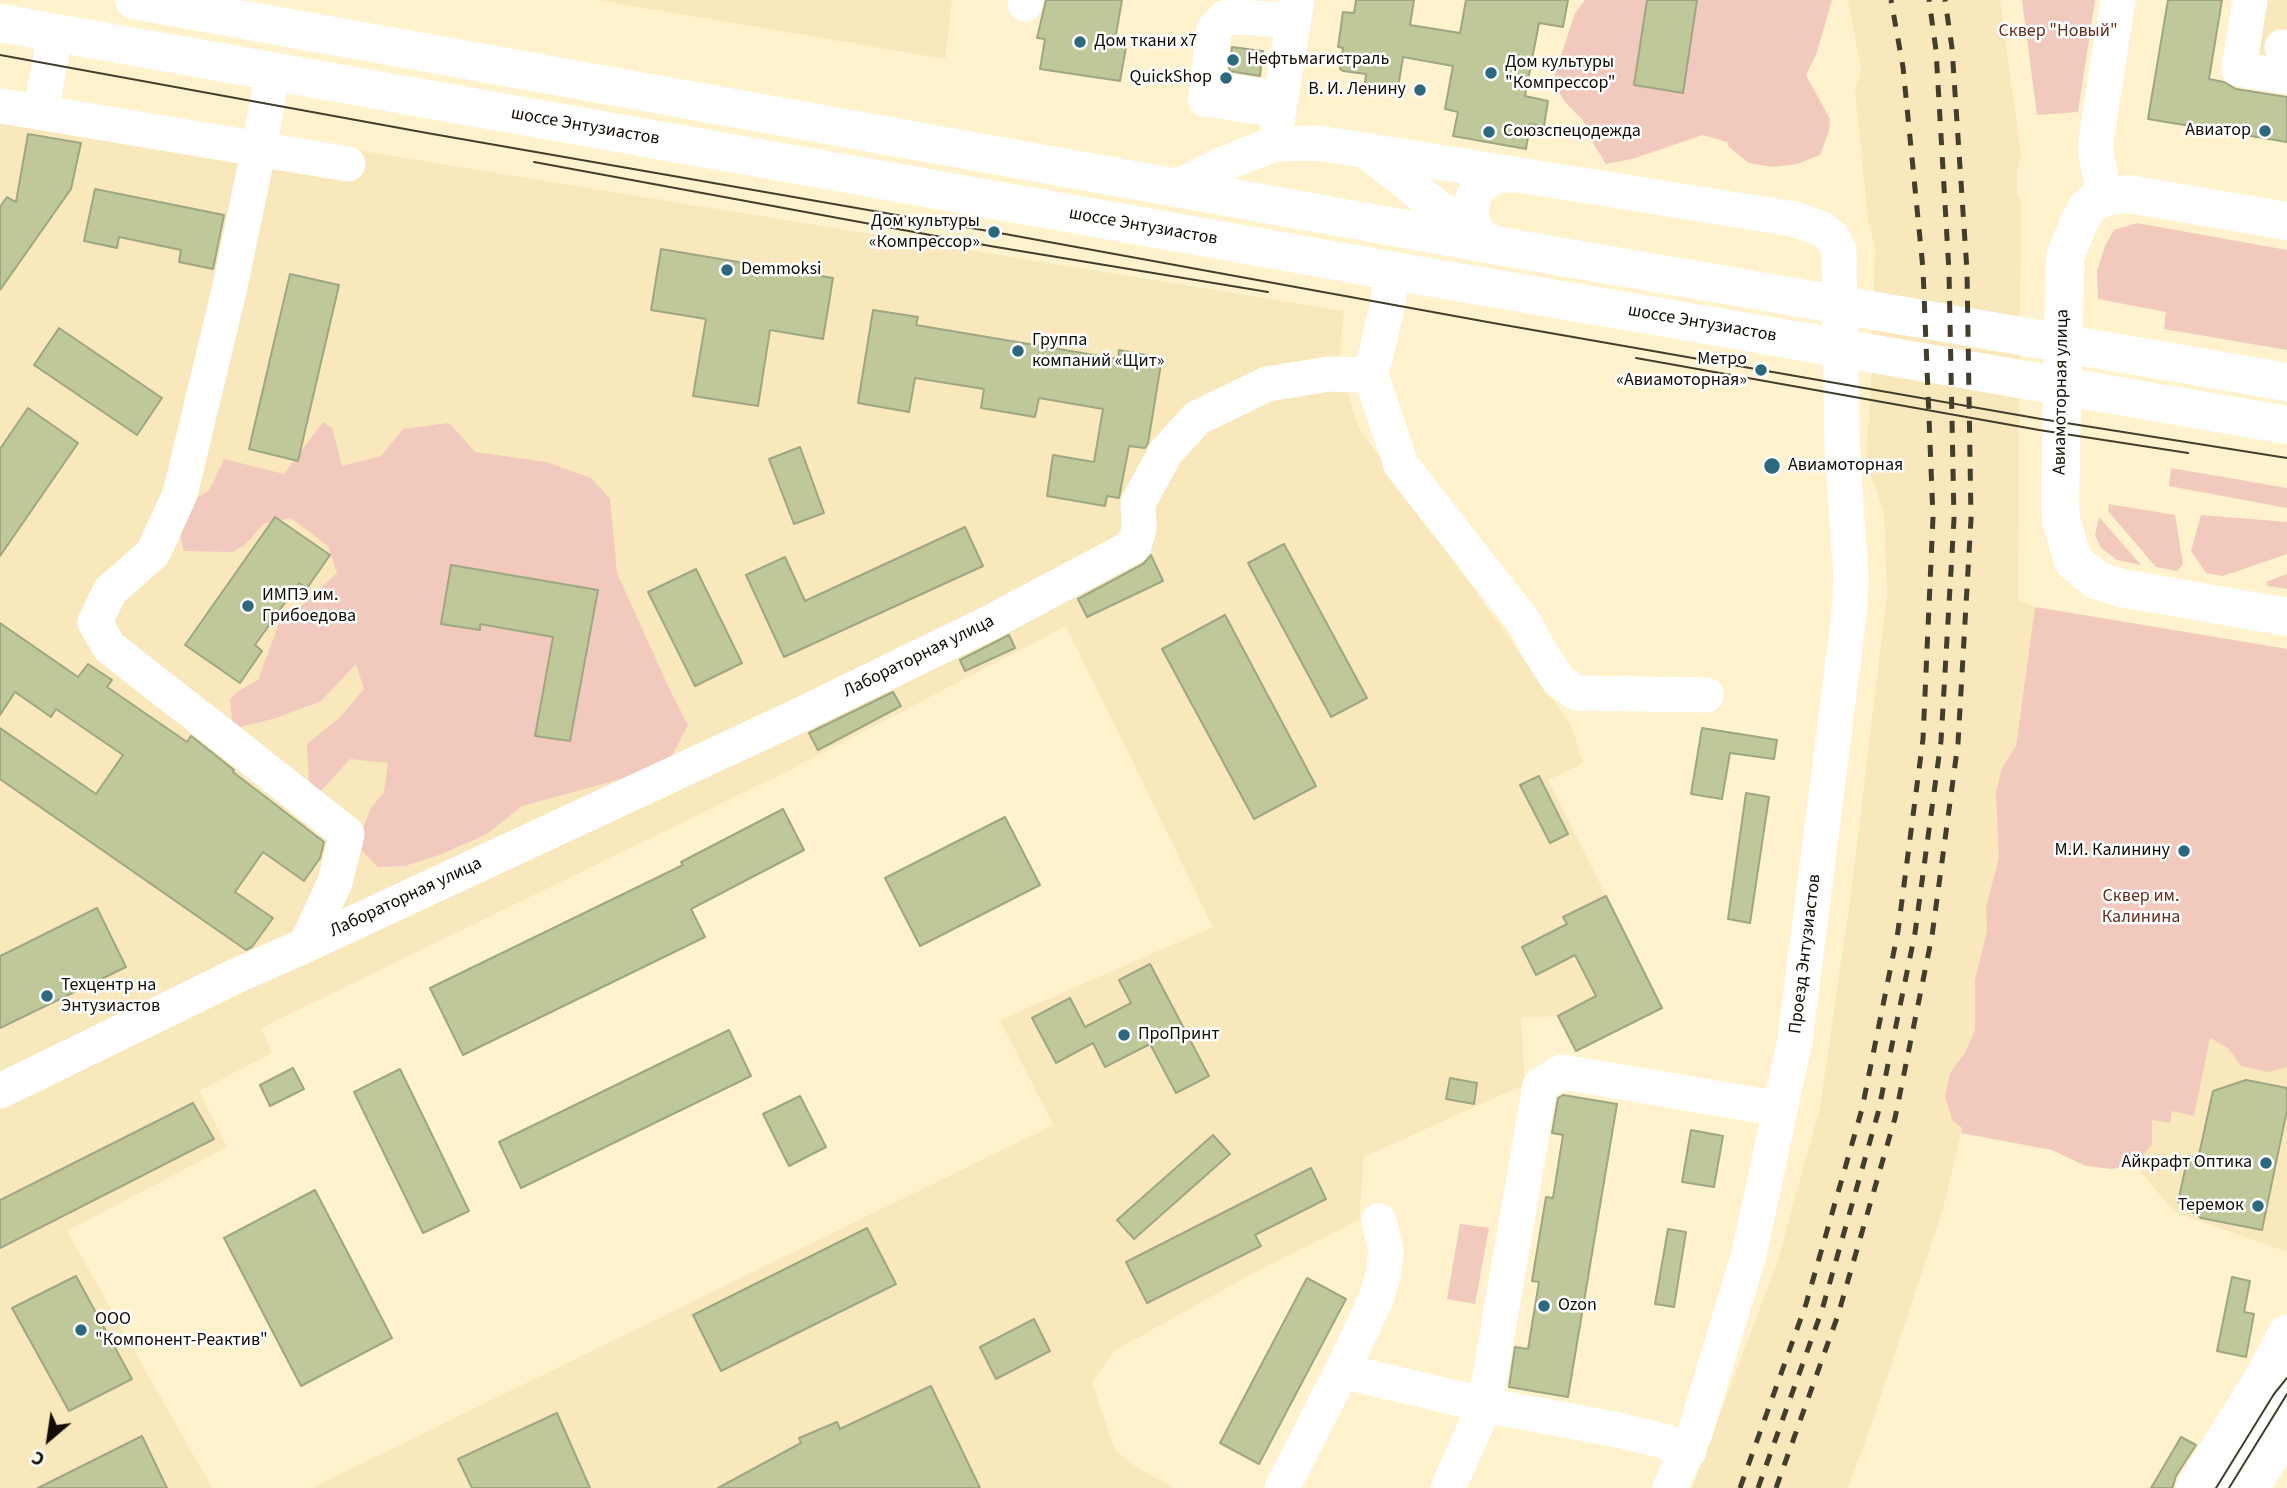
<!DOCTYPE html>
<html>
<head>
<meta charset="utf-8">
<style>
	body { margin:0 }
	#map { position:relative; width:2287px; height:1488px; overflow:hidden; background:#fff2cd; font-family:"Source Sans 3",sans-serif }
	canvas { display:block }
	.north { position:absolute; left:14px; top:1404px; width:70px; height:70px; -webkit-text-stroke:5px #fff; paint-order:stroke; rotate:209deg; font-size:19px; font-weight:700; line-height:28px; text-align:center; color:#130e03 }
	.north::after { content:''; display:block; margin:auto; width:24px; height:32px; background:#130e03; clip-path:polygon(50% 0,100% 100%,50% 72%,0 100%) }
</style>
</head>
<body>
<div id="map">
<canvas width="2287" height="1488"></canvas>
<div class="north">С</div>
</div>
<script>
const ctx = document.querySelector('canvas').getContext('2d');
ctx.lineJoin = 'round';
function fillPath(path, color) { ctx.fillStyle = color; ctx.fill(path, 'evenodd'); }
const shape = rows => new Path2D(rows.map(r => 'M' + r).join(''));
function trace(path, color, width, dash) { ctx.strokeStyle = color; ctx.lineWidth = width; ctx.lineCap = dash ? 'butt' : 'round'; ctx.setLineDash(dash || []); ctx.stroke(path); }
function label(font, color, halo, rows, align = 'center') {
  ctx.font = font + ' "Source Sans 3",sans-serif'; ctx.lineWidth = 5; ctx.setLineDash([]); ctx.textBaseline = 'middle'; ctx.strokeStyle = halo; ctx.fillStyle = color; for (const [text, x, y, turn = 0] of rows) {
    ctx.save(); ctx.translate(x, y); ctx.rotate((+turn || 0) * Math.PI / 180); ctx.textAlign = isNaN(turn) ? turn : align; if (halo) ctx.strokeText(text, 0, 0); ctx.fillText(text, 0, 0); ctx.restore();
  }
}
fillPath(shape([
	[596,0,952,0,945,59],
	[1848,0,2000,0,2021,155,2017,171,2017,193,2021,199,2018,600,2035,607,1961,1133,1943,1209,1871,1426,1848,1488,1692,1488,1777,1263,1820,1107,1850,900,1887,596,1884,512,1866,461,1871,381,1875,247,1868,220,1855,91,1861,69],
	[2261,0,2287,0,2287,62,2252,57],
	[0,92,1344,311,1339,366,1359,428,1571,725,1583,763,1548,780,1662,1008,1576,1051,1558,1016,1521,1018,1525,1084,1364,1157,1359,1220,1257,1271,1114,1351,1092,1383,1115,1450,1136,1467,1174,1488,312,1488,1053,1125,1000,1020,1213,927,1066,626,784,773,261,1028,272,1053,199,1091,227,1147,67,1231,212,1488,0,1488],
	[2210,1037,2287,1052,2287,1252,2174,1212,2135,1165,2146,1118,2170,1123,2172,1111,2194,1115]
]), '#f8e8bc');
fillPath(shape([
	[1585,0,1832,0,1817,52,1806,75,1830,119,1829,131,1820,155,1797,164,1772,167,1749,163,1729,147,1727,142,1703,135,1632,159,1606,164,1593,143,1583,120,1566,103,1552,83,1575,13],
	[2022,0,2095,0,2078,112,2037,115],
	[2137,223,2287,250,2287,350,2164,329,2166,312,2098,299,2097,271,2105,246,2114,230],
	[323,422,332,428,342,466,381,456,403,429,449,423,475,452,546,462,591,478,610,499,617,573,668,686,688,725,671,758,621,779,522,806,487,834,442,854,405,866,378,867,356,845,371,808,384,792,388,763,350,759,320,792,309,786,307,744,340,717,364,689,356,664,321,701,276,718,233,729,230,700,237,692,258,680,280,621,301,606,337,573,328,546,291,518,263,524,246,544,233,552,184,551,176,518,185,504,209,491,224,459,284,474],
	[2171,468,2287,488,2287,508,2169,486],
	[2109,504,2175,515,2183,564,2177,571,2156,567,2108,511],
	[2201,515,2287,522,2287,554,2223,576,2206,573,2191,551],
	[2099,517,2141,565,2117,560,2101,548,2095,535],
	[2287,574,2287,589,2268,586,2266,582],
	[2035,607,2287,649,2287,1067,2268,1072,2241,1066,2228,1048,2210,1038,2194,1116,2172,1111,2170,1123,2152,1120,2152,1144,2135,1165,2111,1169,2086,1166,2052,1150,1961,1133,1962,1128,1953,1121,1945,1097,1950,1073,1965,1053,1975,1030,1975,980,1987,931,1986,907,1999,858,1996,792,2002,768,2016,746],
	[1460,1224,1489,1228,1475,1304,1447,1299]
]), '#f2c9bd');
const building = shape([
	[1046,0,1122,0,1114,46,1126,47,1120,81,1040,69,1045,39,1037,38,1046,0],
	[1356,0,1414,0,1410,25,1460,33,1466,0,1568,0,1563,27,1539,23,1525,96,1548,101,1544,126,1530,124,1526,149,1453,136,1458,112,1445,109,1453,66,1403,57,1398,88,1365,83,1366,74,1343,71,1340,69,1343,48,1338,47,1343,12,1354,13,1356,0],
	[1647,0,1697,0,1683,93,1634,85,1647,0],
	[2168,0,2222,0,2209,79,2224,82,2236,89,2287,97,2287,142,2148,119,2168,0],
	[1232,47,1263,51,1260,76,1229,71,1232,47],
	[28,134,81,143,71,189,0,290,0,207,7,197,16,202,28,134],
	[95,189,224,215,213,269,179,262,181,250,119,237,117,248,84,241,95,189],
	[661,249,833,278,823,339,770,330,758,406,693,396,706,319,651,310,661,249],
	[290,274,339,285,298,461,249,449,290,274],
	[873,310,918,317,916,325,1118,359,1119,350,1162,358,1148,443,1145,448,1129,446,1119,498,1107,496,1105,506,1047,496,1053,455,1094,462,1103,409,1039,398,1035,417,981,408,984,389,915,378,909,412,858,403,873,310],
	[59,328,162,398,137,435,34,365,59,328],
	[28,408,78,443,0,556,0,449,28,408],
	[800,447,824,513,794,524,769,459,800,447],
	[275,517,330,555,307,588,299,583,255,645,262,651,240,683,185,645,275,517],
	[965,527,983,566,784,657,746,575,785,557,805,601,965,527],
	[1284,544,1367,698,1331,717,1248,563,1284,544],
	[1151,555,1163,581,1087,617,1078,599,1143,564,1151,555],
	[451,565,598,590,570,741,535,736,553,637,480,624,480,630,441,624,451,565],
	[696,569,742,663,695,686,648,592,696,569],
	[1225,615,1316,786,1254,819,1162,649,1225,615],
	[0,623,78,677,88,664,112,680,107,687,187,742,191,736,234,770,233,772,324,842,320,858,304,881,263,852,235,892,273,918,252,947,246,950,0,779,0,728,96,794,123,755,56,709,51,717,15,692,0,715,0,623],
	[1009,635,1015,648,965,671,960,660,1009,635],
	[893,692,901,706,818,750,809,733,893,692],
	[1702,728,1777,740,1774,759,1730,753,1722,799,1691,794,1702,728],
	[1539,776,1568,834,1550,843,1520,785,1539,776],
	[1746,793,1769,797,1750,923,1728,919,1746,793],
	[783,809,804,850,691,909,705,937,463,1055,430,988,683,865,681,862,783,809],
	[1005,817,1040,885,920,946,885,878,1005,817],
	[1606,896,1662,1008,1576,1051,1558,1016,1596,996,1575,955,1536,975,1522,947,1567,924,1563,917,1606,896],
	[97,908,126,967,0,1028,0,956,97,908],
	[1150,964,1209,1076,1176,1093,1150,1044,1105,1067,1093,1043,1056,1063,1032,1018,1070,998,1085,1027,1131,1003,1119,980,1150,964],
	[729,1030,751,1076,521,1188,499,1142,729,1030],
	[293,1068,304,1089,270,1106,260,1085,293,1068],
	[400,1069,469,1211,423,1233,354,1092,400,1069],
	[1450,1078,1477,1083,1474,1104,1446,1099,1450,1078],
	[2246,1080,2287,1088,2287,1110,2262,1230,2201,1218,2178,1202,2188,1156,2198,1159,2213,1091,2246,1080],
	[1563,1095,1617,1104,1568,1397,1509,1387,1515,1347,1528,1349,1539,1282,1532,1281,1546,1197,1553,1198,1563,1135,1552,1133,1558,1098,1563,1095],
	[800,1096,826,1147,789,1166,763,1114,800,1096],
	[193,1103,214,1139,0,1248,0,1200,193,1103],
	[1691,1130,1723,1136,1714,1187,1682,1182,1691,1130],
	[1213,1135,1230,1154,1134,1239,1117,1220,1213,1135],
	[1311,1168,1326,1199,1255,1235,1261,1246,1147,1303,1126,1262,1311,1168],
	[315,1190,392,1338,301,1386,224,1238,315,1190],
	[867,1228,896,1284,721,1371,693,1315,867,1228],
	[1668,1229,1686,1232,1674,1307,1655,1304,1668,1229],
	[76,1276,132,1379,69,1411,12,1308,76,1276],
	[2232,1277,2250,1281,2244,1312,2254,1314,2246,1357,2217,1351,2232,1277],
	[1307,1278,1346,1299,1259,1464,1220,1443,1307,1278],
	[1034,1319,1050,1351,996,1379,980,1347,1034,1319],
	[931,1386,980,1488,718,1488,801,1443,799,1438,837,1422,840,1429,931,1386],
	[557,1413,590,1488,472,1488,458,1459,557,1413],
	[142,1436,167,1488,38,1488,142,1436],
	[2181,1437,2196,1445,2176,1476,2173,1486,2172,1488,2151,1488,2181,1437]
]);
fillPath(building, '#bec899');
trace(building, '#9fa683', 2);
trace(shape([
	[2250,0,2239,69,2287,77],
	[1025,4,1026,0],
	[2282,47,2287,48],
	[1207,88,1214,29,1225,18,1244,17,1293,21],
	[1,106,348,164],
	[1279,110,1205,99,1207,88,1281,99],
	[41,112,55,33],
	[1277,121,1297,0],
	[1370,154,1483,243],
	[1176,187,1228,162,1274,144,1319,143,1794,219,1822,229,1833,238,1839,250,1842,446,1851,578,1849,615,1795,1040,1749,1254,1694,1436,1670,1488],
	[2105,197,2096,155,2096,140,2118,0],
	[1490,242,1479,234,1473,223,1471,211,1473,198,1479,187,1489,179,1501,175,1514,175],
	[1371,375,1401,465,1524,622,1540,652,1559,681,1577,693,1706,695],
	[1371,375,1388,303,1393,271],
	[191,711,109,647,95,622,110,591,153,553,180,494,229,291,259,148,273,72],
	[306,945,798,716,991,622,1134,546,1139,529,1138,503,1166,452,1197,418,1267,384,1329,374,1371,375],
	[0,1091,236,976,306,945,335,882,347,834,199,717],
	[1342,1371,1485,1405,1618,1430,1664,1441,1689,1451],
	[1282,1488,1342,1371,1376,1299,1383,1275,1386,1251,1379,1221],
	[1448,1488,1485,1405,1540,1086,1562,1072,1780,1109],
	[2223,1488,2287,1384]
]), '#fff', 35);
trace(shape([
	[134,0,1505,247,2287,382],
	[0,23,1393,271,2287,425],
	[2287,221,2128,194,2105,197,2095,201,2087,208,2079,222,2065,257,2060,500,2061,520,2073,561,2096,580,2121,588,2287,617],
	[2195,1488,2264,1377,2287,1334],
	[2250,1488,2287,1429]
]), '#fff', 38);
trace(shape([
	[0,55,427,133,994,232,1493,323,2041,419,2287,458],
	[534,162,990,246,1268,292],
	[1636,358,2039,430,2188,453],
	[2216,1488,2274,1394,2287,1378],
	[2229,1488,2287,1394]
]), '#433d2c', 2);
trace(shape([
	[1740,1488,1806,1304,1862,1109,1898,931,1923,739,1933,517,1923,269,1903,67,1891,0],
	[1758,1488,1822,1310,1878,1113,1915,933,1941,741,1954,519,1949,272,1936,50,1929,0],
	[1776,1488,1838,1315,1895,1118,1932,936,1958,743,1971,519,1967,271,1952,48,1945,0]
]), '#433d2c', 5, [12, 12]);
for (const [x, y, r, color] of [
	[1080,42,7,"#2b697f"],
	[1233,60,7,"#2b697f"],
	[1491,73,7,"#2b697f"],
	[1226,78,7,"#2b697f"],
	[1420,90,7,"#2b697f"],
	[2265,131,7,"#2b697f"],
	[1489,132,7,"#2b697f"],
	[994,232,7,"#2b697f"],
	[727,270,7,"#2b697f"],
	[1018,351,7,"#2b697f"],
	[1761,370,7,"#2b697f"],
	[1772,466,9,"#2b697f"],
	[248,606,7,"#2b697f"],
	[2184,851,7,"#2b697f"],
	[47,996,7,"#2b697f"],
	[1124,1035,7,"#2b697f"],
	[2266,1163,7,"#2b697f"],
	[2258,1206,7,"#2b697f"],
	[1544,1306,7,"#2b697f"],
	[81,1330,7,"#2b697f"]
]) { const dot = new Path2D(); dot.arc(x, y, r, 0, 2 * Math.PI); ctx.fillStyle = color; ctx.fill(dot); trace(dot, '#fff', 2.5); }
label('18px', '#6a2c1b', '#fff', [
	["Сквер \"Новый\"",2058,32],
	["Сквер им.",2141,897],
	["Калинина",2141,918]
]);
label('18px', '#130e03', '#fff', [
	["Дом ткани x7",1094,42],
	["Нефтьмагистраль",1247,60],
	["Дом культуры",1505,63],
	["\"Компрессор\"",1505,84],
	["QuickShop",1212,78,"right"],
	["В. И. Ленину",1406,90,"right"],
	["Авиатор",2251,131,"right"],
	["Союзспецодежда",1503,132],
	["Дом культуры",980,222,"right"],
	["«Компрессор»",980,243,"right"],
	["Demmoksi",741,270],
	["Группа",1032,341],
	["компаний «Щит»",1032,362],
	["Метро",1747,360,"right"],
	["«Авиамоторная»",1747,381,"right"],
	["Авиамоторная",1788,466],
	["ИМПЭ им.",262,596],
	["Грибоедова",262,617],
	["М.И. Калинину",2170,851,"right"],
	["Техцентр на",61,986],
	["Энтузиастов",61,1007],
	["ПроПринт",1138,1035],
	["Айкрафт Оптика",2252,1163,"right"],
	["Теремок",2244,1206,"right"],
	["Ozon",1558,1306],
	["ООО",95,1320],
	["\"Компонент-Реактив\"",95,1341]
], 'left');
label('18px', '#130e03', '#fff', [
	["шоссе Энтузиастов",585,127,10],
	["шоссе Энтузиастов",1143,227,10],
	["шоссе Энтузиастов",1702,324,10],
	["Авиамоторная улица",2062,392,-89],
	["Лабораторная улица",919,657,-26],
	["Лабораторная улица",406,898,-25],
	["Проезд Энтузиастов",1806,954,-83]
]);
</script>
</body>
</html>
